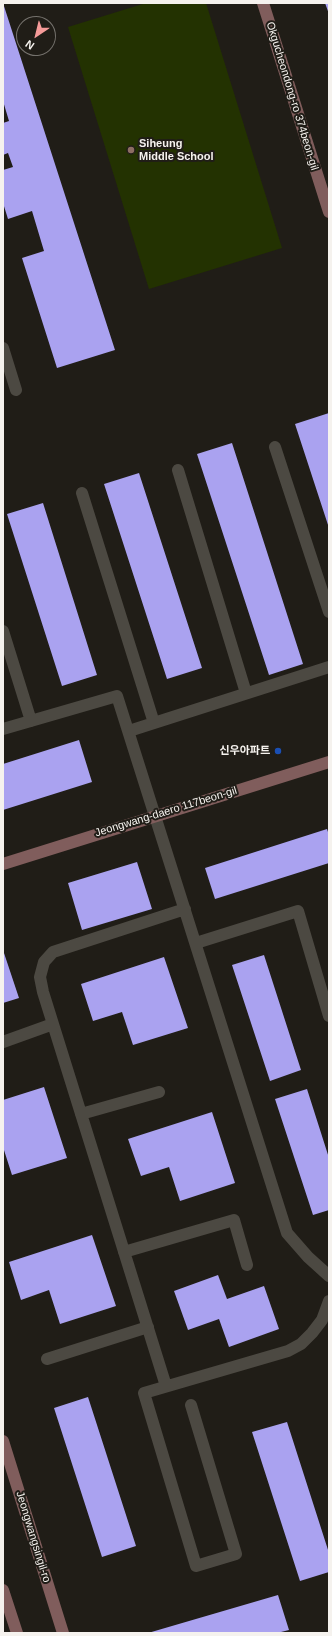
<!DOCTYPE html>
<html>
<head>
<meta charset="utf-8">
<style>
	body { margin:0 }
	#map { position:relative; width:332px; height:1636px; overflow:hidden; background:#201d17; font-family:Arial,sans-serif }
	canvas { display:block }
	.frame { position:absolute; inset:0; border:4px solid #f5f2ee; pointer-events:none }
	.north { position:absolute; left:16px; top:16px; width:40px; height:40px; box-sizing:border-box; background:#201d17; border:1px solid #75726d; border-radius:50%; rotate:215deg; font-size:11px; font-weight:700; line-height:16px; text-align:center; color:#f5f2ee }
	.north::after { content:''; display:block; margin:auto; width:14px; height:18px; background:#f59b99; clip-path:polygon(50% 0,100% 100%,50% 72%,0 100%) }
</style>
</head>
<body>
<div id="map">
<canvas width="332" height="1636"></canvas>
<div class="frame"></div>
<div class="north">N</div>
</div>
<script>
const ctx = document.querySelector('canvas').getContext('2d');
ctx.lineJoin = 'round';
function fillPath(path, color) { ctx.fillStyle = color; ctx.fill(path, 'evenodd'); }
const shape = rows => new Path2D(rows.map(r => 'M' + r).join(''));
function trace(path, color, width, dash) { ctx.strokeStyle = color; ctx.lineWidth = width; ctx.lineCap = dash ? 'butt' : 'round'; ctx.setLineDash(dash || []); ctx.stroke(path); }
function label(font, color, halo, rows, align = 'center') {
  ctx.font = font + ' Arial,"Noto Sans KR",sans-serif'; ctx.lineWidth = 4; ctx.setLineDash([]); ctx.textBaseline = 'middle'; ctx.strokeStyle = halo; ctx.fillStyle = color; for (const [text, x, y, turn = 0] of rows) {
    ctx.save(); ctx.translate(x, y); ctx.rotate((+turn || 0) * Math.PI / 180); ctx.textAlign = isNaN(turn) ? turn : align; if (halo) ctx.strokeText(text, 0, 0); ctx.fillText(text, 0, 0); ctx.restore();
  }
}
fillPath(shape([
	[146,3,206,3,282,248,149,289,68,27]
]), '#233201');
fillPath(shape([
	[3,3,115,350,57,368,22,258,44,251,32,211,8,219,3,203,3,170,13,167,8,153,3,155,3,123,9,121,3,101],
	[325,3,329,3,329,14],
	[329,413,329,528,295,424],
	[232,443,303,664,269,675,197,454],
	[139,473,202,668,167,679,104,484],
	[43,503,97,675,62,686,7,514],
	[79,740,92,782,3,810,3,764],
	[327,829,329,835,329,863,215,899,205,868],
	[137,862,152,909,82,930,68,883],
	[3,950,19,998,3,1003],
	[264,955,301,1070,270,1081,232,965],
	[164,957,188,1028,133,1045,122,1012,93,1021,81,984],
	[44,1087,67,1158,12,1175,3,1147,3,1100],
	[307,1089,329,1158,329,1210,313,1215,275,1099],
	[212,1112,235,1183,180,1201,169,1167,141,1176,128,1139],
	[92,1235,116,1306,60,1324,49,1290,21,1300,9,1262],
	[218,1275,227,1299,264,1286,279,1329,229,1347,219,1319,188,1330,174,1291],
	[88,1397,136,1546,102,1557,54,1408],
	[287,1422,329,1553,329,1572,300,1581,252,1432],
	[278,1595,289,1630,277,1633,148,1633]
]), '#aaa2f0');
trace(shape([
	[3,348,16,390],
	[275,447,329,612],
	[178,470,246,693],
	[82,493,154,723],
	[3,631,31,721],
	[3,729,117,696,287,1233,308,1257,329,1276],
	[129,731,329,667],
	[196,943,298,911,329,1016],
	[3,1042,53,1024],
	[81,1114,159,1092],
	[124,1252,234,1220,247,1265],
	[47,1359,148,1327],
	[166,1386,43,992,40,977,44,962,53,952,185,909],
	[191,1405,236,1554,196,1566,144,1393,288,1351,301,1344,312,1333,322,1320,329,1301]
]), '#4c4942', 12);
trace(shape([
	[263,3,329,212],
	[3,864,329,762],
	[3,1441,63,1633],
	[3,1590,17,1633]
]), '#805d5c', 12);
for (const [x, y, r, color] of [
	[131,150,4,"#8d6e63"],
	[278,751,4,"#1a4fb4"]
]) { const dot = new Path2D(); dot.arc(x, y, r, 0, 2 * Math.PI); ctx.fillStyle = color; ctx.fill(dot); trace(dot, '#201d17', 1.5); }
label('11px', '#f5f2ee', '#201d17', [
	["Okgucheondong-ro 374beon-gil",292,96,73],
	["Jeongwang-daero 117beon-gil",166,812,-17],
	["Jeongwangsingil-ro",33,1537,73]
]);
label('bold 11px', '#f5f2ee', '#201d17', [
	["Siheung",139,144],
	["Middle School",139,157],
	["신우아파트",270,751,"right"]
], 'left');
</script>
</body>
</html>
